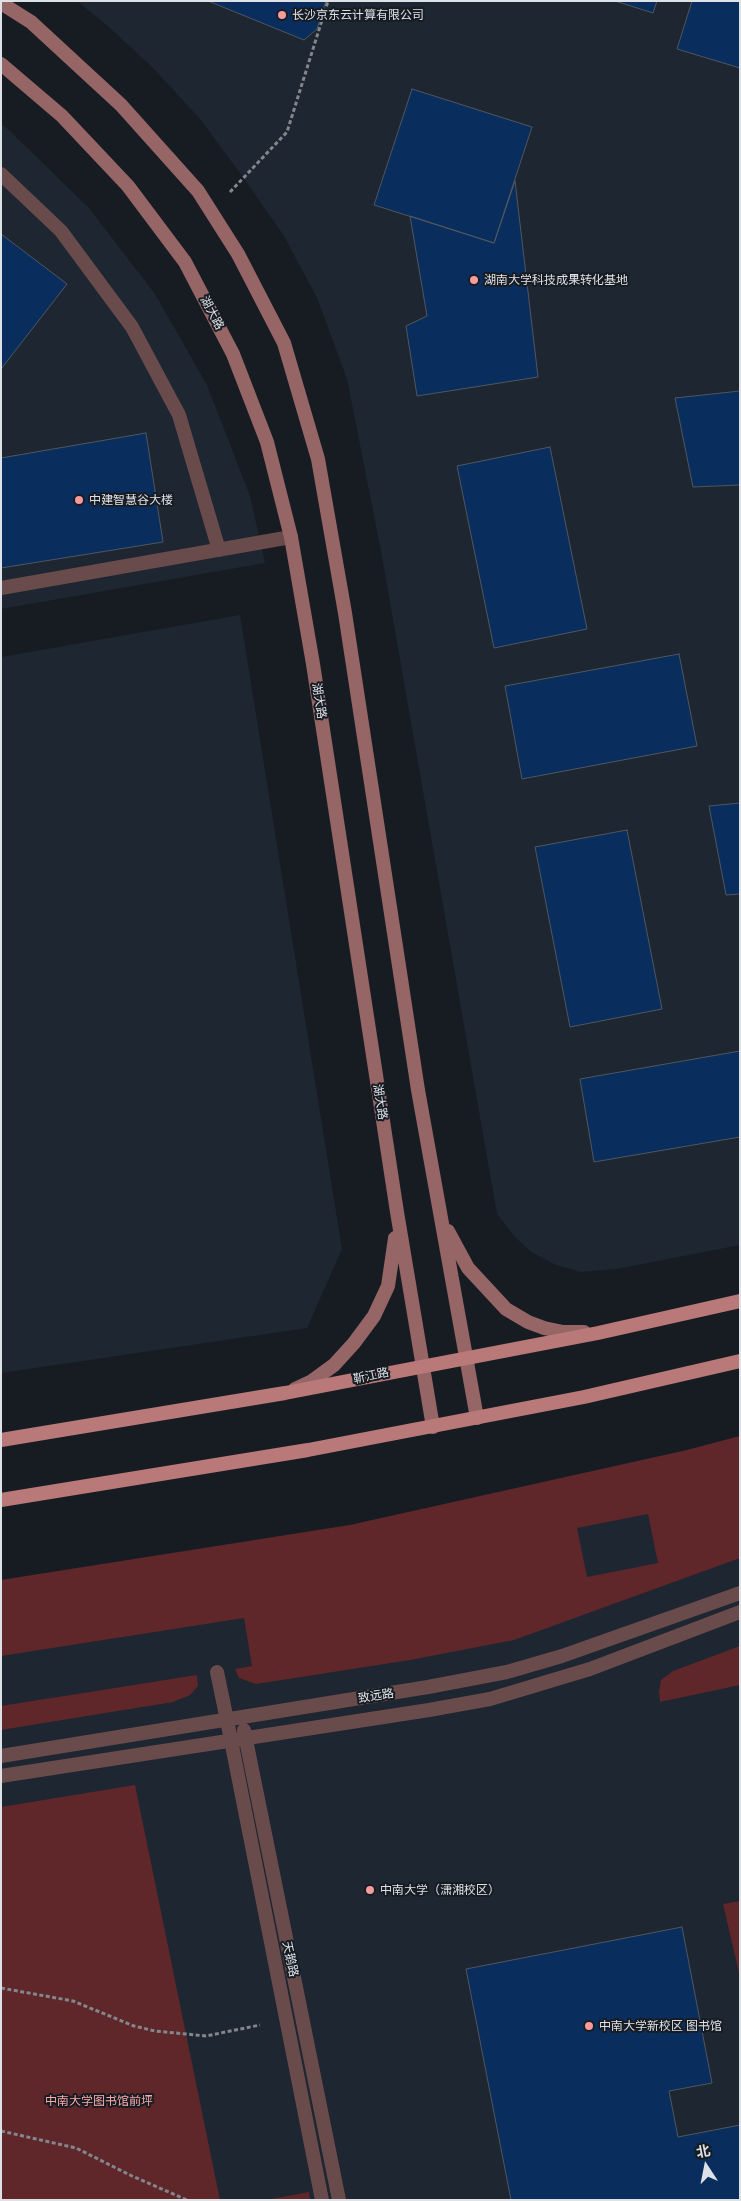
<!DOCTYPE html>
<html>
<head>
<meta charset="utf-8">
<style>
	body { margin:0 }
	#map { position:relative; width:741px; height:2201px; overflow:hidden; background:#171c23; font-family:"Public Sans","Noto Sans SC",sans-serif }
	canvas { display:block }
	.frame { position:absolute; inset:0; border:2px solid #dee2e7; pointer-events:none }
	.north { position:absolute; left:681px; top:2141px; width:50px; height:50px; -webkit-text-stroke:4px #171c23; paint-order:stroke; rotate:349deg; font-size:14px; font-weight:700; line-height:20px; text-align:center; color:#dee2e7 }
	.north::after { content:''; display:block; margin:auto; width:18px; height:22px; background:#dee2e7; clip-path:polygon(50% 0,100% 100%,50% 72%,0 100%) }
</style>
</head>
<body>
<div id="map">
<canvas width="741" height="2201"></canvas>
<div class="frame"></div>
<div class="north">北</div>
</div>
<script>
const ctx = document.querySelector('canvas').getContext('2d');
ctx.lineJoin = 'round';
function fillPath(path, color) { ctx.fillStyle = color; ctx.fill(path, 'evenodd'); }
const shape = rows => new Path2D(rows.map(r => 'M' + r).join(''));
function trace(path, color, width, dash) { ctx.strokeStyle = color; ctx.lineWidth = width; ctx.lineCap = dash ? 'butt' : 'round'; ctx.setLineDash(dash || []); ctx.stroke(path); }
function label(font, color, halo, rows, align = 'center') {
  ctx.font = font + ' "Public Sans","Noto Sans SC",sans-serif'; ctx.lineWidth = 4; ctx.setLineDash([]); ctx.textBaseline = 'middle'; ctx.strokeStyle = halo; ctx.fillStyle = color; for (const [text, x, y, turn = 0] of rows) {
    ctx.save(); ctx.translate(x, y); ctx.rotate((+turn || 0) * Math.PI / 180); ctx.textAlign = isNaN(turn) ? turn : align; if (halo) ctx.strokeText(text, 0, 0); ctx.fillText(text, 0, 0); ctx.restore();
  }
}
fillPath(shape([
	[77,1,740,1,740,1245,617,1269,581,1272,556,1265,531,1252,515,1237,497,1214,381,551,347,379,317,298,284,236,242,176,201,120,153,68,109,27],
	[1,124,9,130,89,208,155,294,207,385,250,496,265,563,1,609],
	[240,615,342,1249,307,1328,1,1373,1,657],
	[740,1436,740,2200,1,2200,1,1580,350,1525,687,1450]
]), '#1d2631');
fillPath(shape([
	[740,1436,740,1558,514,1640,410,1660,256,1684,239,1678,235,1669,252,1666,244,1618,1,1656,1,1580,350,1525,687,1450],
	[648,1514,658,1563,587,1577,577,1528],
	[740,1646,740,1685,660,1702,659,1692,661,1680,673,1671],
	[197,1675,198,1686,190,1695,173,1702,1,1730,1,1706],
	[135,1785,220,2200,1,2200,1,1807],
	[740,1901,740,1977,723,1904],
	[309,2192,310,2200,266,2200]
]), '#60272a');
const building = shape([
	[208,1,326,1,317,29,304,40,208,1],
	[615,1,657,1,653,13,615,1],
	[692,1,740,1,740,68,677,49,692,1],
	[412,89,532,127,494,243,374,205,412,89],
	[515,181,538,377,417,396,406,326,427,316,410,216,494,243,515,181],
	[1,234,67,284,1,369,1,234],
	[740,391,740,485,693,487,675,398,740,391],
	[146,433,163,542,1,568,1,458,146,433],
	[550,447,587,629,494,648,457,466,550,447],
	[679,654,697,746,522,779,505,686,679,654],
	[740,803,740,894,726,895,709,806,740,803],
	[627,830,662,1009,570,1027,535,847,627,830],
	[740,1051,740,1137,594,1162,580,1079,740,1051],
	[682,1927,712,2083,669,2091,678,2137,740,2125,740,2200,511,2200,466,1969,682,1927]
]);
fillPath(building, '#092e5d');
trace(building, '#50565e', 1);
trace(shape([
	[230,192,287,132,328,1],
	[1,1988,73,2001,134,2026,155,2031,206,2036,260,2025],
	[1,2131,76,2148,132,2176,187,2200]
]), '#82878d', 3, [4, 2.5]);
trace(shape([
	[217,1672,227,1720]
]), '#6a4b4b', 14);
trace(shape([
	[1,174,61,231,132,327,179,415,219,550],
	[1,588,291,537],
	[227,1720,322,2200],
	[244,1730,339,2200],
	[1,1756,428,1687,507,1672,562,1656,740,1593],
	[1,1776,429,1710,490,1699,590,1669,740,1612]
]), '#6a4b4b', 14);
trace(shape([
	[1,3,31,22,121,105,198,191,238,254,284,343,318,459,345,613,418,1090,477,1418],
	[1,64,62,116,128,186,185,262,233,354,267,442,291,537,313,664,397,1212,433,1427],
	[448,1231,468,1268,506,1309,528,1322,544,1328,563,1332,584,1332],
	[295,1389,312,1381,334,1365,354,1343,374,1316,388,1286,395,1238]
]), '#966565', 14);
trace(shape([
	[1,1440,285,1393,598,1333,740,1301],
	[1,1500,308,1450,584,1397,740,1361]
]), '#b97979', 14);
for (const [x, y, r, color] of [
	[282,15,5,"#f59b9c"],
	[474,280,5,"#f59b9c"],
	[79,500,5,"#f59b9c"],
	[370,1890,5,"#f59b9c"],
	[589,2026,5,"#f59b9c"]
]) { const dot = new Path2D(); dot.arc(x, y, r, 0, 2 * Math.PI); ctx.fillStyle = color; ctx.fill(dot); trace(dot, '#171c23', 2); }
label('12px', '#dee2e7', '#171c23', [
	["长沙京东云计算有限公司",292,15],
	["湖南大学科技成果转化基地",484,280],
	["中建智慧谷大楼",89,500],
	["中南大学（潇湘校区）",380,1890],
	["中南大学新校区 图书馆",599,2026]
], 'left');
label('12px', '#dee2e7', '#171c23', [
	["湖大路",212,313,62],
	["湖大路",319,701,81],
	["湖大路",380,1102,81],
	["靳江路",371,1376,-12],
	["致远路",376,1696,-9],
	["天鹅路",290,1959,78]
]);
label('12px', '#fca9a9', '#171c23', [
	["中南大学图书馆前坪",99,2101]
]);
</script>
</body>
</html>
